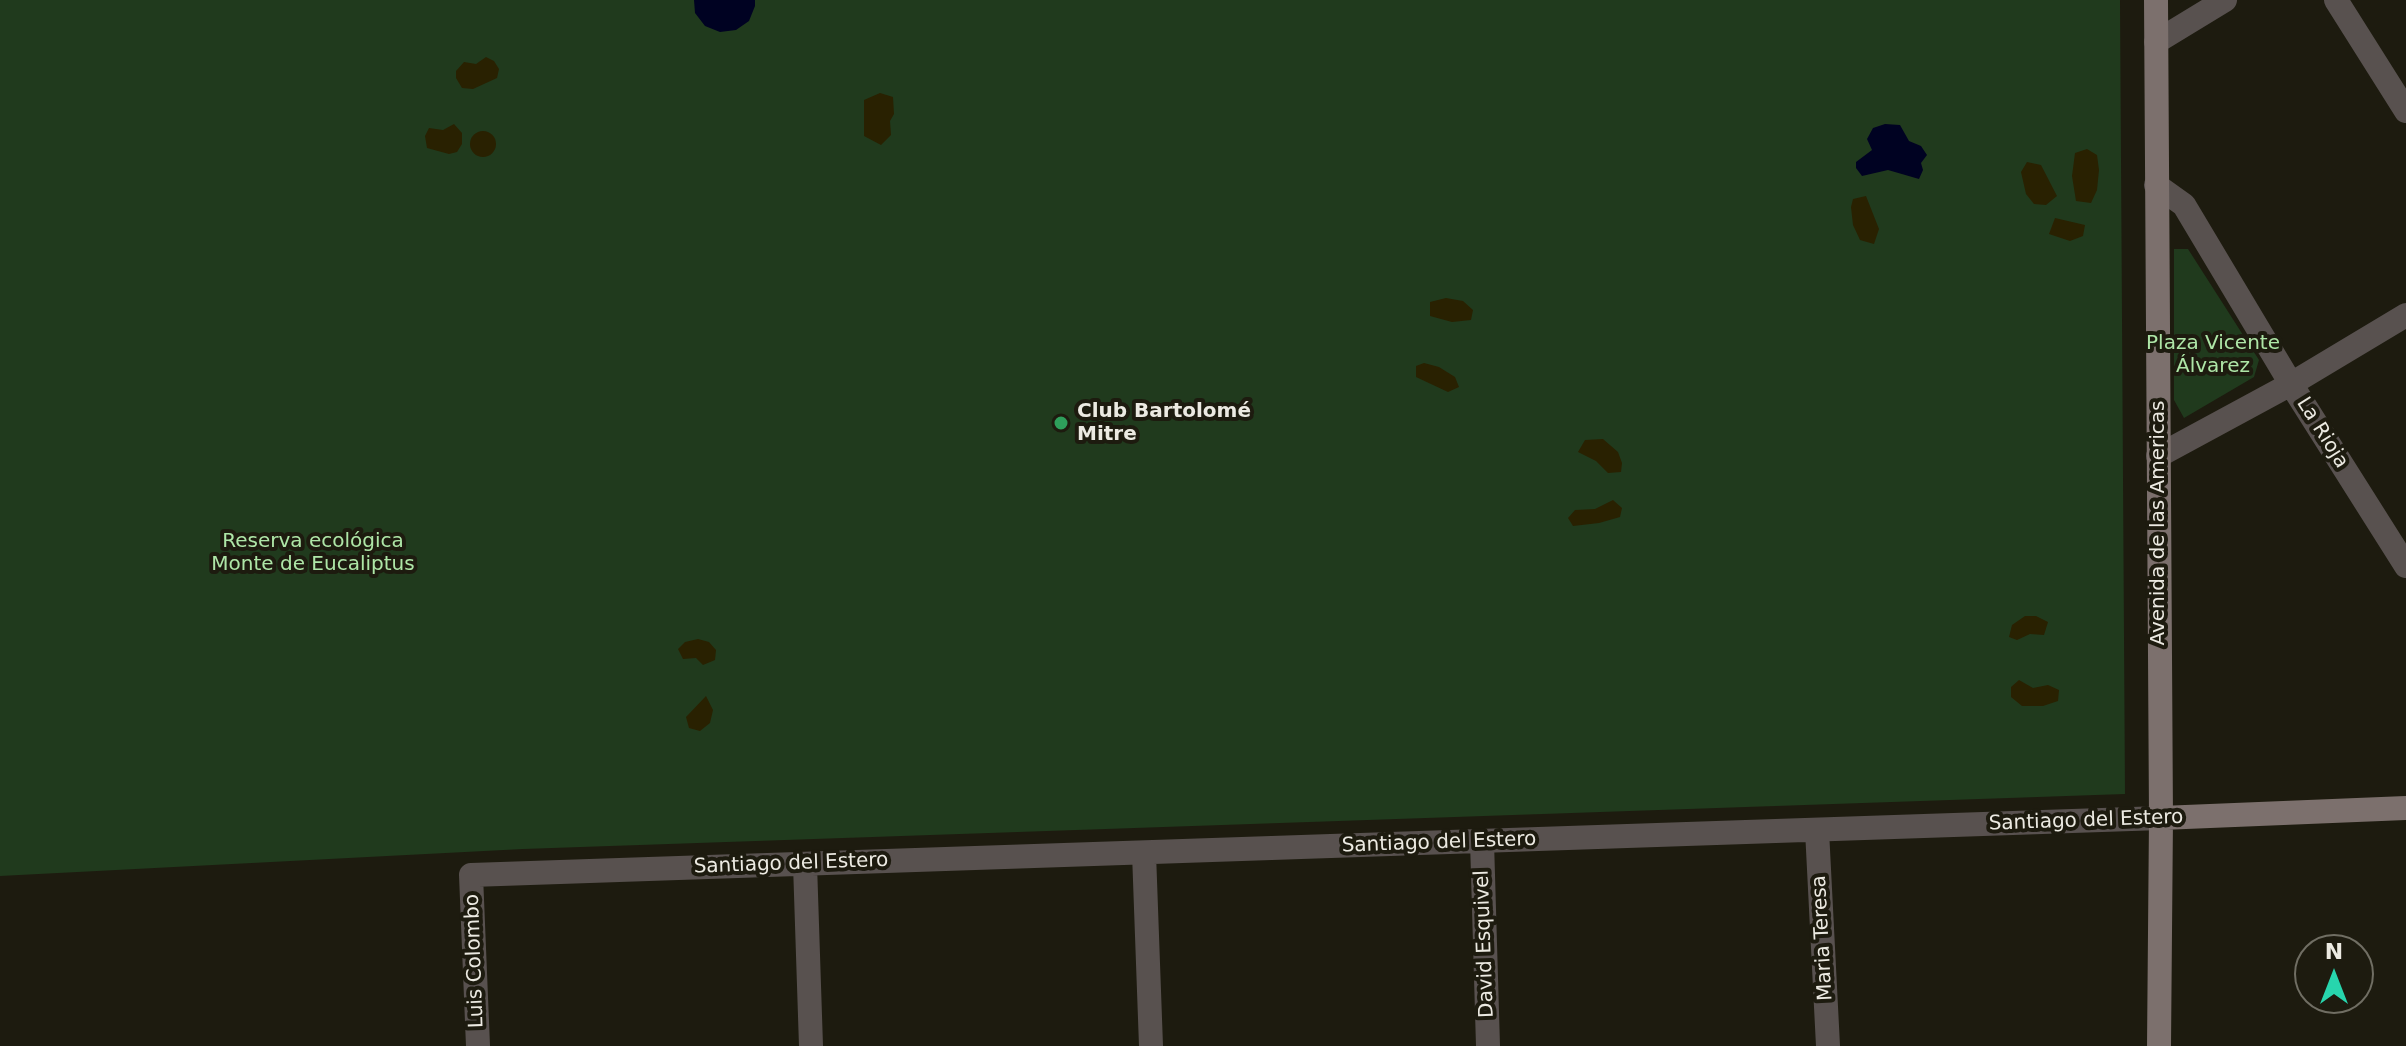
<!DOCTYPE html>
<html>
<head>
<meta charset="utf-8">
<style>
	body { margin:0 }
	#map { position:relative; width:2406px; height:1046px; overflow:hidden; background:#1d1b0f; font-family:"DejaVu Sans",sans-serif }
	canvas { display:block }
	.north { position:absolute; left:2294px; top:934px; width:80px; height:80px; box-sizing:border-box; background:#1d1b0f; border:2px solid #706e63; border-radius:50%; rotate:0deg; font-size:22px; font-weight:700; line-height:32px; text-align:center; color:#eceae2 }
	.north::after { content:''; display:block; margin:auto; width:28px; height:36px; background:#27d5ad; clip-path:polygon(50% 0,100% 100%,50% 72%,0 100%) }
</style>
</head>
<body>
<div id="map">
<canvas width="2406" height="1046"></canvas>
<div class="north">N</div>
</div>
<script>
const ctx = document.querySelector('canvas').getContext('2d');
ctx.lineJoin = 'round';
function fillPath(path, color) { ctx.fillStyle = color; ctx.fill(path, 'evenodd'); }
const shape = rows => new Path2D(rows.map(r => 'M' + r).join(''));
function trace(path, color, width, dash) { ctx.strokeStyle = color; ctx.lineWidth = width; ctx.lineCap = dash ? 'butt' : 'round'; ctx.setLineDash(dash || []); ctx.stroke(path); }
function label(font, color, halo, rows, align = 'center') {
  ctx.font = font + ' "DejaVu Sans",sans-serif'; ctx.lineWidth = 8; ctx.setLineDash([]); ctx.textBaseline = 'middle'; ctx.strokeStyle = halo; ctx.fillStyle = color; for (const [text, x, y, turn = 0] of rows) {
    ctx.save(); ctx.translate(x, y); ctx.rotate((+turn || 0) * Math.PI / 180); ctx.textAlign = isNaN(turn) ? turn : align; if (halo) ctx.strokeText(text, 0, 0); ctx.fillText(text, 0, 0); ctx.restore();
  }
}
fillPath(shape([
	[0,0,2120,0,2125,794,523,849,0,876],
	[2174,249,2188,249,2259,360,2254,377,2184,418,2174,400]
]), '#203a1d');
fillPath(shape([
	[486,57,494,61,499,69,497,78,473,89,462,88,456,78,456,71,464,62,476,64],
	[880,93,893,97,894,114,890,121,891,135,881,145,864,136,864,100],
	[454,124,462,133,462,144,457,152,449,154,427,148,425,136,429,128,443,130],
	'470 144a13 13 0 1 1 26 0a13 13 0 1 1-26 0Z',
	[2087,149,2097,155,2099,170,2097,190,2091,203,2076,201,2072,176,2075,153],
	[2027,162,2041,165,2057,196,2046,205,2034,204,2026,194,2021,172],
	[1866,196,1879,229,1874,244,1860,240,1853,225,1851,207,1853,199],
	[2055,218,2085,225,2083,236,2070,241,2049,234],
	[1446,298,1463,301,1473,310,1471,320,1452,322,1430,316,1430,302],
	[1424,363,1439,367,1455,377,1459,387,1448,392,1416,377,1416,366],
	[1603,439,1618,452,1622,463,1621,472,1608,473,1596,461,1578,452,1585,440],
	[1613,500,1622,508,1620,517,1599,523,1573,526,1568,518,1575,510,1595,509],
	[2025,616,2036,616,2048,622,2044,635,2030,634,2017,640,2009,637,2012,625],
	[698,639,709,642,716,650,715,660,703,665,696,658,683,659,678,649,685,642],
	[2019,680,2033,688,2048,685,2059,690,2058,701,2043,706,2022,706,2011,697,2011,687],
	[706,696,713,710,710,723,700,731,689,728,686,717]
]), '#292101');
fillPath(shape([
	[694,0,755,0,755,6,749,21,736,30,720,32,705,26,695,13],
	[1885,124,1900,125,1909,141,1921,146,1927,155,1921,163,1923,170,1919,179,1888,170,1862,176,1856,168,1856,162,1872,150,1867,139,1873,128]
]), '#000222');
trace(shape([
	[2336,0,2406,111],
	[2156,42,2225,0],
	[2156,185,2184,205,2291,384,2406,566],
	[2158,456,2291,384,2406,315],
	[1817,830,1828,1046],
	[1482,841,1488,1046],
	[1144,853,1151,1046],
	[805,864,811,1046],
	[478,1046,471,875,2161,818]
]), '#58514f', 24);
trace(shape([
	[2156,0,2161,818,2159,1046],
	[2161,818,2406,808]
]), '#7c706d', 24);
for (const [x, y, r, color] of [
	[1061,423,8,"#2e9e5b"]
]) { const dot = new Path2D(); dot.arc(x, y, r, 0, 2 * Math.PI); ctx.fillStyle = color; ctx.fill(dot); trace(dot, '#1d1b0f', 3); }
label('20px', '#aee6a7', '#1d1b0f', [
	["Plaza Vicente",2213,344],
	["Álvarez",2213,367],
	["Reserva ecológica",313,542],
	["Monte de Eucaliptus",313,565]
]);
label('bold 20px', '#eceae2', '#1d1b0f', [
	["Club Bartolomé",1077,412],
	["Mitre",1077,435]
], 'left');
label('20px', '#eceae2', '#1d1b0f', [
	["La Rioja",2322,433,58],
	["Avenida de las Americas",2159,523,-90],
	["Santiago del Estero",2086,821,-2],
	["Santiago del Estero",1439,843,-2],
	["Santiago del Estero",791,864,-2],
	["Maria Teresa",1823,938,-93],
	["David Esquivel",1485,944,-92],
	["Luis Colombo",475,961,-92]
]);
</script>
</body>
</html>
